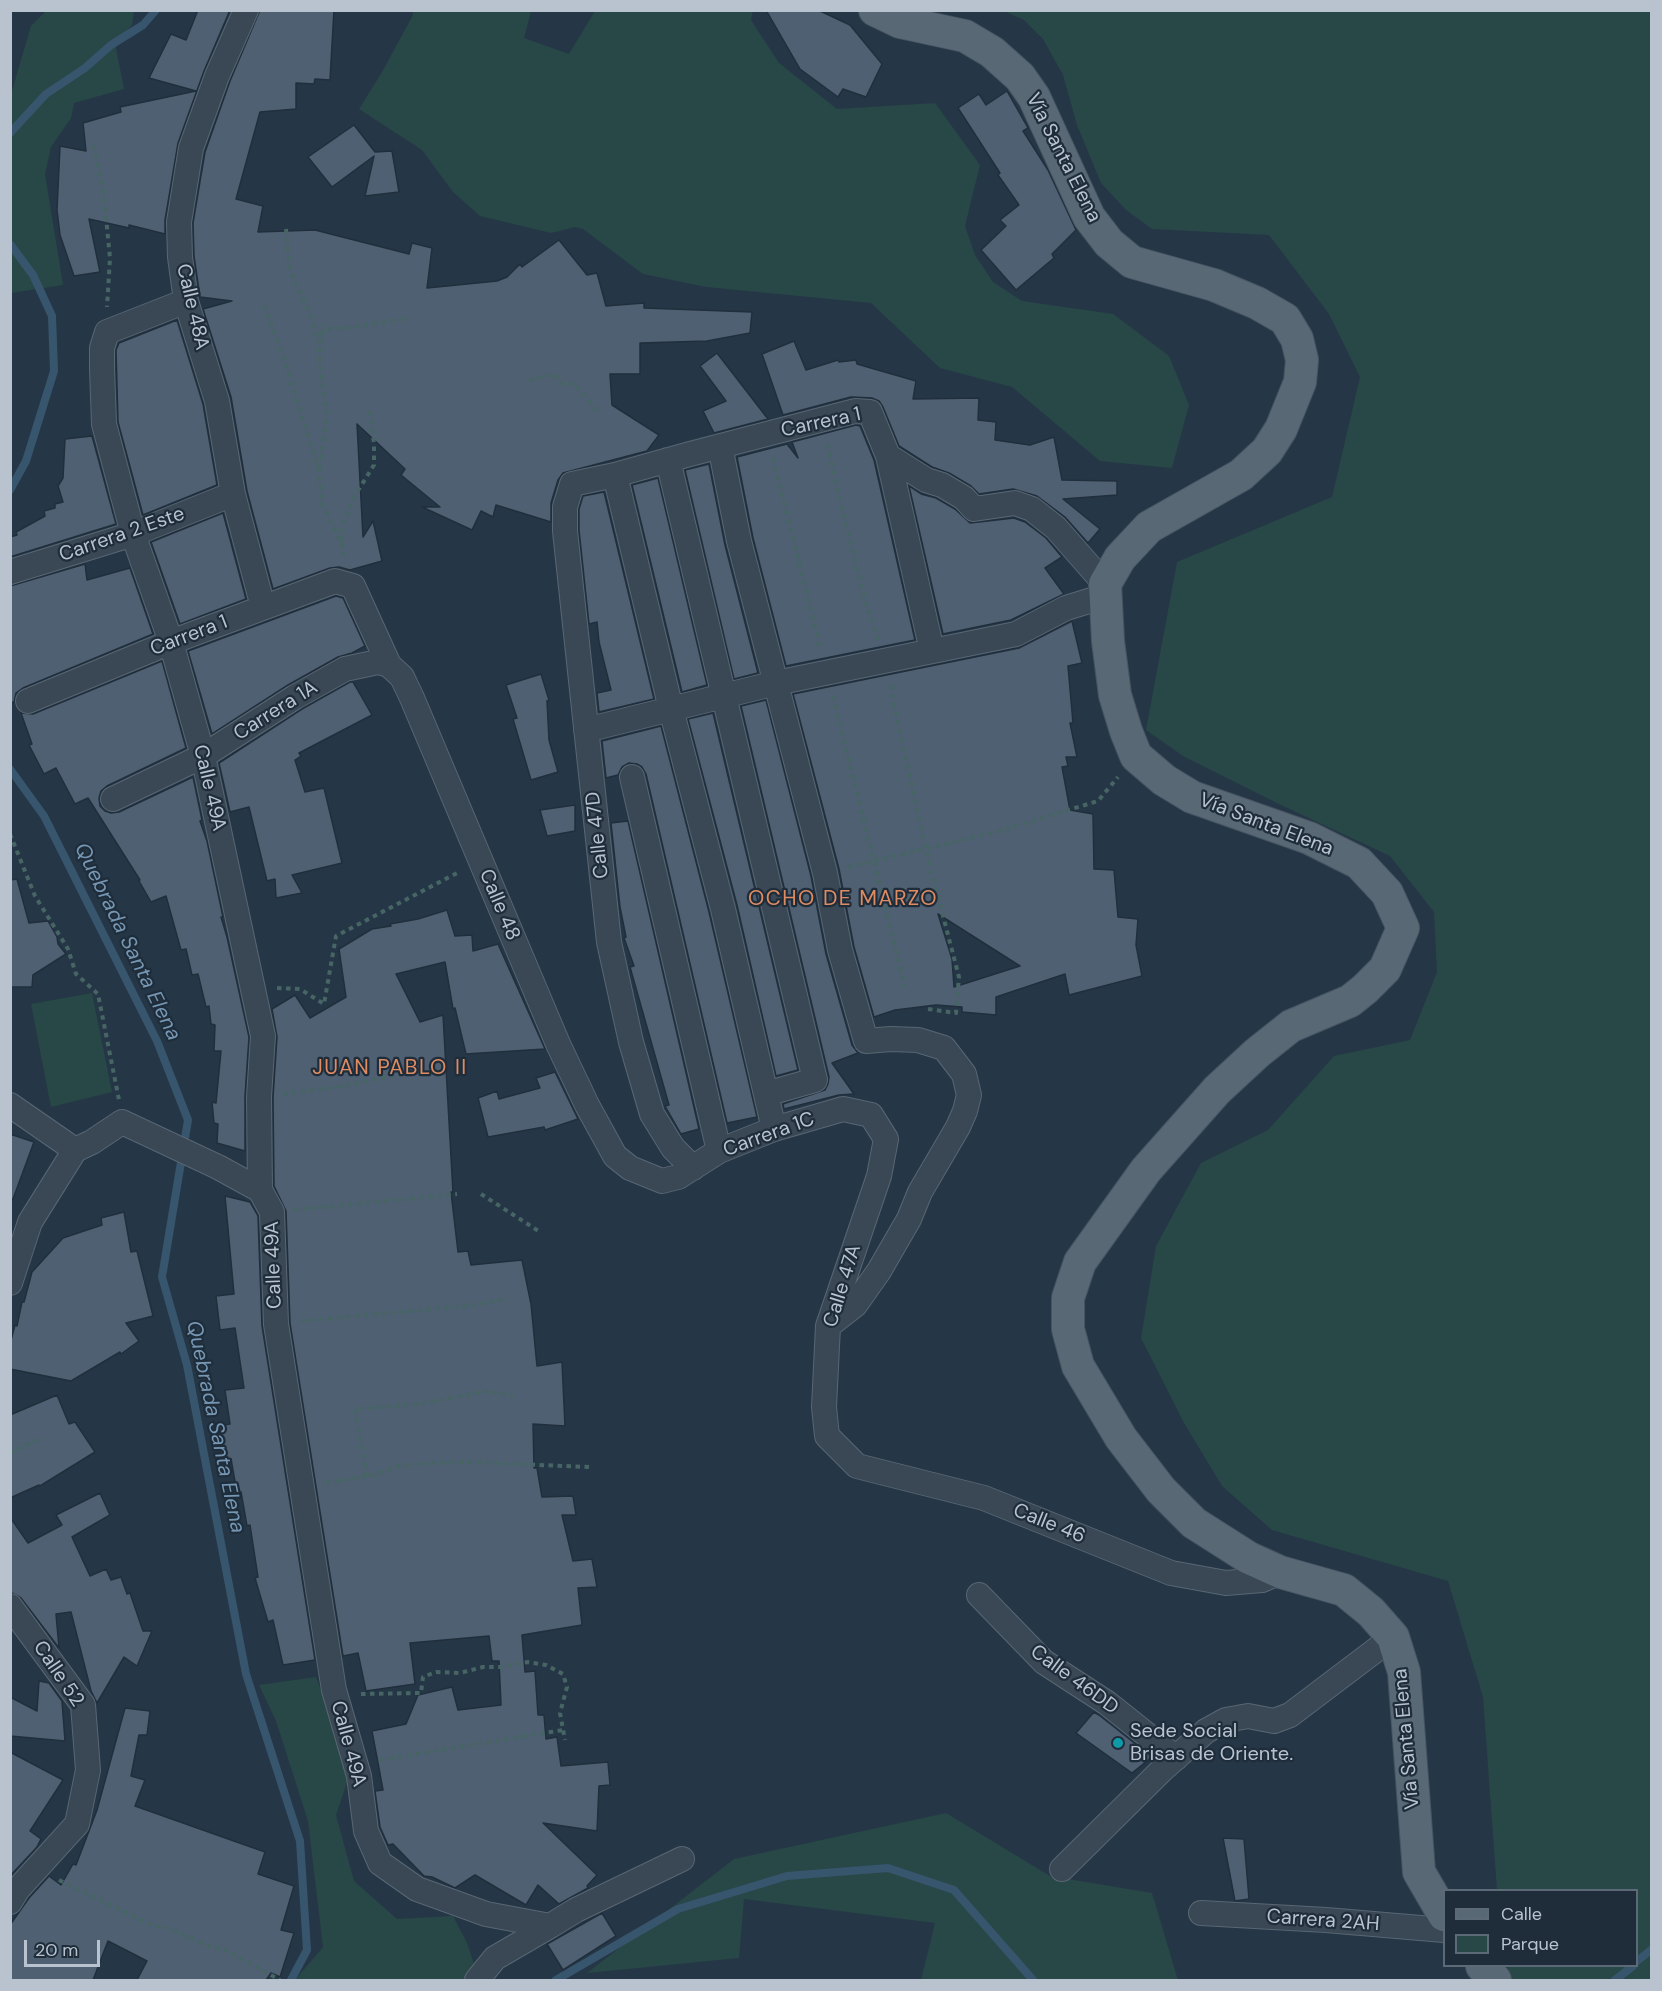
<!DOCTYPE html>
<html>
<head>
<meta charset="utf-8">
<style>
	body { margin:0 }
	#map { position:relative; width:1662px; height:1991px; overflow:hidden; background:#253746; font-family:"DM Sans",sans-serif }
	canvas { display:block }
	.frame { position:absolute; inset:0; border:12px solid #b8c3cf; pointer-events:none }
	.legend { position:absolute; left:1443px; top:1889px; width:195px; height:78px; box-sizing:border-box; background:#1f2d3b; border:2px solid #5c6976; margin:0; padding:8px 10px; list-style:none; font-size:18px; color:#b8c3cf }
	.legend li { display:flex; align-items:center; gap:12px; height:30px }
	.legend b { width:30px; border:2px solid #5c6976 }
	.scale { position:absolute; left:24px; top:1940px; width:76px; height:27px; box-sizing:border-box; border:3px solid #b8c3cf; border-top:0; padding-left:8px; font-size:18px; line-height:21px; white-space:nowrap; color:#b8c3cf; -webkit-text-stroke:4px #1f2d3b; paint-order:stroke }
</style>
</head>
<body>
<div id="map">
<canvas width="1662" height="1991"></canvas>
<div class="frame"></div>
<ul class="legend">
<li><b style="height:8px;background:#586875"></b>Calle</li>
<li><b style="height:16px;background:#284747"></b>Parque</li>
</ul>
<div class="scale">20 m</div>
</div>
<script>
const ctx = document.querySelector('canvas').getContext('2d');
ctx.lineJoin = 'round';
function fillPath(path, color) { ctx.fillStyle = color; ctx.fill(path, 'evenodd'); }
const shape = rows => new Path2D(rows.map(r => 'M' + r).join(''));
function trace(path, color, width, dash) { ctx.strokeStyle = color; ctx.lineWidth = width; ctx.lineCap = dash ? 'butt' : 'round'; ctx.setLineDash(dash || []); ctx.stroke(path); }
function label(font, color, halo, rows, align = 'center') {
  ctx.font = font + ' "DM Sans",sans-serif'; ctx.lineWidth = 4.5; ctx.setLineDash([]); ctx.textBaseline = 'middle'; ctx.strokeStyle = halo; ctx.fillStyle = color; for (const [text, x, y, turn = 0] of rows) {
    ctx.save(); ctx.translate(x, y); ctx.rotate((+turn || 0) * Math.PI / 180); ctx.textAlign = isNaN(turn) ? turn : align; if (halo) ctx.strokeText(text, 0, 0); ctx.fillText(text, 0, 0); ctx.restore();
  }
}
fillPath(shape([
	[46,11,134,11,132,25,115,43,124,89,74,103,71,118,51,147,45,174,63,285,11,293,11,94,31,26],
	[413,11,531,11,524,38,569,54,595,11,753,11,751,20,779,63,837,109,935,103,980,165,965,226,975,255,993,282,1022,301,1113,314,1169,356,1189,405,1172,468,1100,461,1012,387,940,368,871,303,706,287,643,274,583,229,575,227,551,233,480,216,453,192,422,150,359,109,382,72,413,15],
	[1004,11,1651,11,1651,1980,1510,1980,1507,1966,1636,1966,1636,1890,1497,1890,1483,1697,1448,1581,1272,1530,1222,1486,1184,1423,1141,1338,1156,1246,1201,1163,1268,1130,1334,1056,1410,1040,1437,972,1434,912,1390,856,1281,805,1183,756,1146,730,1177,562,1332,497,1360,377,1329,314,1269,235,1152,229,1126,210,1101,183,1077,125,1063,75,1043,39,1024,20],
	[92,993,112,1092,51,1107,31,1004],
	[316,1677,338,1733,348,1780,336,1815,354,1881,397,1919,453,1916,467,1943,475,1967,463,1980,295,1980,323,1947,308,1821,276,1721,259,1685],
	[946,1813,1050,1876,1152,1893,1178,1980,921,1980,935,1923,744,1899,739,1958,587,1973,734,1859]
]), '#284747');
trace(shape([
	[10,133,46,94,85,68,111,45,143,25,156,10],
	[10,244,33,275,52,316,54,371,26,461,10,490],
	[10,769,44,816,157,1041,188,1120,162,1277,187,1365,246,1674,300,1841,307,1950,291,1980],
	[1636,1962,1652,1949],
	[556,1980,678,1909,787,1876,888,1868,954,1890,1033,1980],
	[1615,1980,1633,1966]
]), '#38556e', 8);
const building = shape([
	[198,10,230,10,204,71,178,143,165,220,165,234,129,225,129,228,89,219,100,272,74,276,60,235,57,210,60,146,86,151,83,123,121,112,120,107,196,91,149,78,171,34,186,40,198,10],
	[260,10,334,10,330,80,315,79,314,84,296,83,296,109,260,112,236,199,263,206,258,232,315,230,409,254,412,243,432,248,427,288,497,281,507,277,520,264,522,267,559,240,587,275,597,273,606,306,644,303,644,308,752,312,750,333,707,341,640,343,640,374,610,374,612,405,659,435,647,451,563,473,558,480,551,503,551,522,496,505,493,517,481,511,472,530,422,507,440,507,401,475,405,469,357,424,363,537,373,521,382,561,350,570,339,567,330,568,273,589,247,491,231,397,203,309,232,301,200,297,194,256,193,223,205,152,230,81,260,10],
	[766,10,818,10,850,25,882,64,866,97,843,89,838,97,800,69,766,10],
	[1007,91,1028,128,1023,131,1048,170,1076,230,1052,254,1054,258,1016,290,981,250,1006,226,1000,220,1019,205,998,175,1000,173,958,108,979,94,986,105,1007,91],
	[354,125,375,152,392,151,399,192,365,196,374,156,332,187,308,157,354,125],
	[177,320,203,404,217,485,143,515,118,422,116,350,119,343,177,320],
	[794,341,806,370,838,360,839,362,856,360,857,364,916,381,913,399,979,398,978,420,996,422,995,440,1030,445,1054,437,1062,480,1117,481,1117,495,1063,499,1100,529,1088,543,1065,517,1037,496,1013,489,979,494,971,486,949,473,932,467,899,446,883,407,879,401,872,398,851,397,783,415,762,354,794,341],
	[717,353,768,419,714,433,703,411,726,401,700,366,717,353],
	[856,425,860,426,874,460,915,640,786,666,753,538,737,457,787,444,798,458,792,442,856,425],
	[92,436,116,524,10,557,10,537,17,535,16,532,45,516,44,511,55,508,55,504,63,502,58,486,63,478,65,439,92,436],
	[709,464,725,545,758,673,734,679,685,470,709,464],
	[658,478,707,685,682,692,632,485,658,478],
	[909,486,921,494,936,498,955,509,970,523,1014,518,1025,522,1046,538,1062,557,1045,568,1064,594,1011,620,943,634,909,486],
	[604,492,654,699,599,712,597,693,611,690,599,642,597,622,589,624,579,530,579,509,583,496,604,492],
	[223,513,246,599,180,624,151,542,223,513],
	[85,564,87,580,130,568,153,634,23,688,16,693,14,702,10,703,10,586,85,564],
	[336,596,343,598,365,646,352,653,338,657,288,685,212,734,188,651,336,596],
	[1072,621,1082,663,1068,666,1073,723,1070,723,1077,757,1066,757,1068,766,1062,767,1070,810,1093,814,1094,869,1114,870,1118,917,1138,919,1136,945,1142,976,1069,995,1065,974,996,997,996,1015,962,1012,962,1007,936,1005,895,1010,874,1017,854,947,839,869,793,694,1019,648,1072,621],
	[938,914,1020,966,954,987,952,959,938,914],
	[162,661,186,748,107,786,101,791,99,798,100,806,105,811,111,813,119,812,193,777,202,820,200,821,207,841,223,917,221,917,227,937,249,1037,245,1096,245,1151,217,1143,218,1124,214,1123,212,1102,216,1103,221,1051,214,1051,215,1025,211,1024,209,1006,206,1007,198,974,192,975,186,949,181,950,166,896,151,902,139,881,140,880,88,798,75,804,56,768,44,774,29,745,32,744,21,713,33,714,162,661],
	[541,674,549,700,547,701,549,740,558,772,531,780,513,719,517,718,506,685,541,674],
	[350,682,353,682,372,715,299,753,301,756,295,760,305,792,324,788,342,863,292,875,302,893,276,898,275,879,267,881,249,807,230,812,219,763,302,709,350,682],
	[766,700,811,876,826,954,852,1045,858,1053,832,1063,854,1094,839,1095,784,1109,783,1104,825,1090,828,1084,829,1077,741,706,766,700],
	[713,713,798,1070,776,1076,737,905,688,719,713,713],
	[661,726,709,912,757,1117,727,1123,646,774,642,767,637,764,629,763,622,767,618,775,606,778,602,741,661,726],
	[575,805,575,831,547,836,540,810,575,805],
	[628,821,699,1129,681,1134,665,1106,669,1105,630,967,634,966,624,938,626,937,620,907,611,823,628,821],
	[17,879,29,923,48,921,57,937,58,944,66,954,33,975,32,987,10,987,10,880,17,879],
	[447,910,455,936,472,935,473,951,498,944,545,1049,466,1054,455,1008,453,1009,445,962,396,974,420,1022,443,1015,453,1192,451,1192,458,1252,468,1251,471,1265,522,1260,531,1304,537,1366,562,1362,565,1426,533,1424,534,1468,537,1468,542,1497,573,1496,576,1515,562,1515,573,1561,592,1559,597,1587,578,1588,582,1625,522,1635,525,1672,535,1671,538,1715,544,1715,546,1739,557,1737,561,1766,608,1762,610,1785,599,1786,597,1831,543,1823,597,1875,587,1886,588,1888,559,1904,538,1885,526,1905,475,1875,455,1888,432,1877,424,1876,393,1844,388,1845,380,1827,375,1791,383,1790,372,1731,406,1724,418,1695,452,1687,458,1710,501,1705,499,1661,492,1661,489,1636,410,1643,415,1684,366,1691,358,1653,343,1656,290,1323,286,1211,274,1186,273,1097,277,1037,272,1009,295,995,310,1018,346,997,339,949,372,929,391,926,390,924,418,919,447,910],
	[555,1072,578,1119,545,1130,544,1127,488,1137,478,1098,497,1091,499,1099,540,1088,536,1078,555,1072],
	[10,1134,34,1142,13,1199,10,1199,10,1134],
	[225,1196,250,1202,258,1216,262,1326,315,1660,283,1665,273,1620,268,1622,255,1578,258,1577,250,1525,247,1526,241,1492,237,1493,231,1459,222,1460,216,1426,230,1424,225,1390,244,1388,235,1328,220,1330,216,1296,234,1294,225,1196],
	[124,1212,131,1252,137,1251,153,1316,126,1323,139,1341,121,1354,120,1352,71,1381,10,1369,10,1344,15,1325,17,1326,22,1302,24,1302,32,1272,63,1238,102,1225,101,1218,124,1212],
	[57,1395,69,1424,75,1422,95,1452,40,1486,39,1485,10,1498,10,1415,57,1395],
	[100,1493,110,1515,72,1537,90,1576,106,1569,111,1580,121,1577,127,1594,130,1593,143,1631,152,1631,137,1666,124,1657,97,1703,91,1691,71,1612,56,1614,59,1648,21,1598,10,1592,10,1517,28,1543,62,1525,56,1515,100,1493],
	[39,1681,49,1683,62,1701,65,1741,10,1736,10,1697,37,1711,39,1681],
	[125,1708,150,1711,147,1735,139,1735,131,1776,145,1780,135,1806,265,1852,258,1874,294,1886,281,1930,294,1933,280,1977,271,1973,266,1980,137,1980,147,1961,108,1941,93,1980,10,1980,10,1925,29,1898,49,1876,61,1885,73,1864,76,1865,97,1810,125,1708],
	[1094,1712,1099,1715,1152,1757,1132,1773,1076,1733,1094,1712],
	[10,1752,63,1780,30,1831,41,1839,37,1847,10,1876,10,1752],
	[1223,1838,1244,1839,1249,1899,1235,1901,1223,1838],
	[602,1913,616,1936,563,1970,547,1944,602,1913]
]);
fillPath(building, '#4e6072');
trace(building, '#212f3d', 1.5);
const minor = shape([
	[246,10,217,76,191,148,179,222,180,257,186,301,217,401,233,494,263,607],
	[186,301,107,332,102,348,102,369,104,424,133,534,171,642,203,756,263,1036,259,1097,260,1190,272,1212,276,1324,334,1690,359,1776,366,1831,380,1863,417,1889,486,1914,550,1926,495,1958,477,1980],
	[720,446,739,541,825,873,840,950,866,1041,891,1039,918,1040,944,1048,964,1074,969,1095,965,1111,958,1127,920,1192,909,1219,879,1271,855,1305,828,1326],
	[888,456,932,651],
	[668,460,815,1080,766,1094],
	[615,475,671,709,723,909,774,1129],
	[10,572,133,534,233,494],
	[28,701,171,642,335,581,353,586,389,665],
	[586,730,776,683,1016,634,1066,608,1105,596],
	[632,777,719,1151],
	[113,799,203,756,295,697,345,669,378,662,389,665,402,677,412,698,558,1044,587,1105,615,1156,630,1168,662,1181,678,1177,719,1151,774,1129,843,1109,871,1115,886,1139,879,1176,828,1326,824,1407,827,1436,857,1466,984,1498,1171,1573,1226,1583,1262,1580,1280,1572],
	[10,1105,75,1150],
	[75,1150,92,1142,122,1122,218,1167,260,1190],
	[693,1168,673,1148,652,1114,631,1042,609,942,565,531,565,507,572,484,615,475,690,454,855,411,870,412,888,456,926,480,942,485,964,498,974,509,1015,503,1032,509,1056,528,1105,584],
	[10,1283,30,1222,75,1150],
	[979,1595,1044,1662,1107,1703,1176,1758],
	[10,1606,83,1705,88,1770,77,1824,18,1889,10,1902],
	[1062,1869,1163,1769,1206,1731,1226,1720,1248,1716,1274,1721,1290,1715,1393,1637],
	[1201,1913,1326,1920,1444,1930],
	[550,1926,576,1910,682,1859]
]);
const major = shape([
	[875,10,900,22,965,36,992,52,1020,77,1034,97,1089,217,1109,243,1132,262,1214,285,1257,303,1285,319,1297,339,1302,360,1300,382,1281,429,1267,451,1241,475,1149,527,1120,558,1105,584,1108,641,1115,695,1126,731,1136,756,1164,780,1192,797,1309,838,1359,863,1387,893,1403,928,1385,969,1365,989,1350,1001,1291,1026,1257,1053,1217,1090,1146,1170,1080,1262,1068,1298,1068,1329,1078,1366,1121,1438,1161,1490,1194,1523,1249,1558,1280,1572,1344,1590,1371,1612,1393,1637,1404,1672,1419,1872,1444,1915],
	[1482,1966,1495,1980]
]);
trace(minor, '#596673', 26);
trace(major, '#475462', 34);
trace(shape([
	[94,145,104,197,110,258,107,307],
	[286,229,289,263,294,280,310,314,319,343],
	[264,305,285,361,319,472,322,503,341,542,345,558],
	[321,335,328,329,354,327,409,318],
	[529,380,554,374,560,383,574,384,598,411],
	[827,444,861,586,878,640],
	[773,458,821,651],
	[319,468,327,416,319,359,322,324],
	[341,542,343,524,354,497,374,465,374,444,370,411],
	[890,685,925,847,959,977,956,1013,928,1009],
	[833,696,905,987],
	[10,834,35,896,68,949,76,974,98,994,119,1100],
	[848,867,996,832,1098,801,1118,777],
	[277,988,300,989,324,1004,336,936,459,872],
	[283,1094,338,1087,420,1070],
	[481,1194,540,1232],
	[294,1210,457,1194],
	[301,1321,466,1306,508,1299],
	[10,1453,42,1438],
	[367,1476,355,1409,419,1404,487,1391,513,1396],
	[326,1483,374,1475,399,1466,431,1463,467,1462,589,1467],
	[361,1694,421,1693,423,1677,436,1672,460,1673,483,1667,501,1667,528,1662,546,1665,563,1674,567,1687,560,1713,565,1740],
	[380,1760,563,1730],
	[59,1880,156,1927,166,1927,213,1948,221,1948,280,1980]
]), '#486565', 4, [4.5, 4.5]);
trace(minor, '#3a4855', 24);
trace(major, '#586875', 32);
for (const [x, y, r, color] of [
	[1118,1743,6,"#0f9aa8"]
]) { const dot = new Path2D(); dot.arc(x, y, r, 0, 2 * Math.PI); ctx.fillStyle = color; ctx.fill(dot); trace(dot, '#1f2d3b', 2); }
label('20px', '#b8c3cf', '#1f2d3b', [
	["Vía Santa Elena",1063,158,63],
	["Calle 48A",192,307,77],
	["Carrera 1",821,423,-12],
	["Carrera 2 Este",122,535,-19],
	["Carrera 1",189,636,-21],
	["Carrera 1A",276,711,-32],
	["Calle 49A",209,788,77],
	["Vía Santa Elena",1266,825,21],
	["Calle 47D",598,835,-96],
	["Calle 48",499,905,67],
	["Carrera 1C",769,1135,-20],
	["Calle 49A",274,1265,-92],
	["Calle 47A",843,1286,-73],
	["Calle 46",1049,1524,22],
	["Calle 52",58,1674,56],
	["Calle 46DD",1074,1680,36],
	["Vía Santa Elena",1407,1739,-95],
	["Calle 49A",348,1744,75],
	["Carrera 2AH",1323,1921,4]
]);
label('20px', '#b8c3cf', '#1f2d3b', [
	["Sede Social",1130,1732],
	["Brisas de Oriente.",1130,1755]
], 'left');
ctx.letterSpacing = '1.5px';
label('21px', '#df8c63', '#1f2d3b', [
	["OCHO DE MARZO",843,899],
	["JUAN PABLO II",390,1068]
]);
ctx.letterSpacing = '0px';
label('italic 21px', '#7697b4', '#1f2d3b', [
	["Quebrada Santa Elena",127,942,64],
	["Quebrada Santa Elena",215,1427,78]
]);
</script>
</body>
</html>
